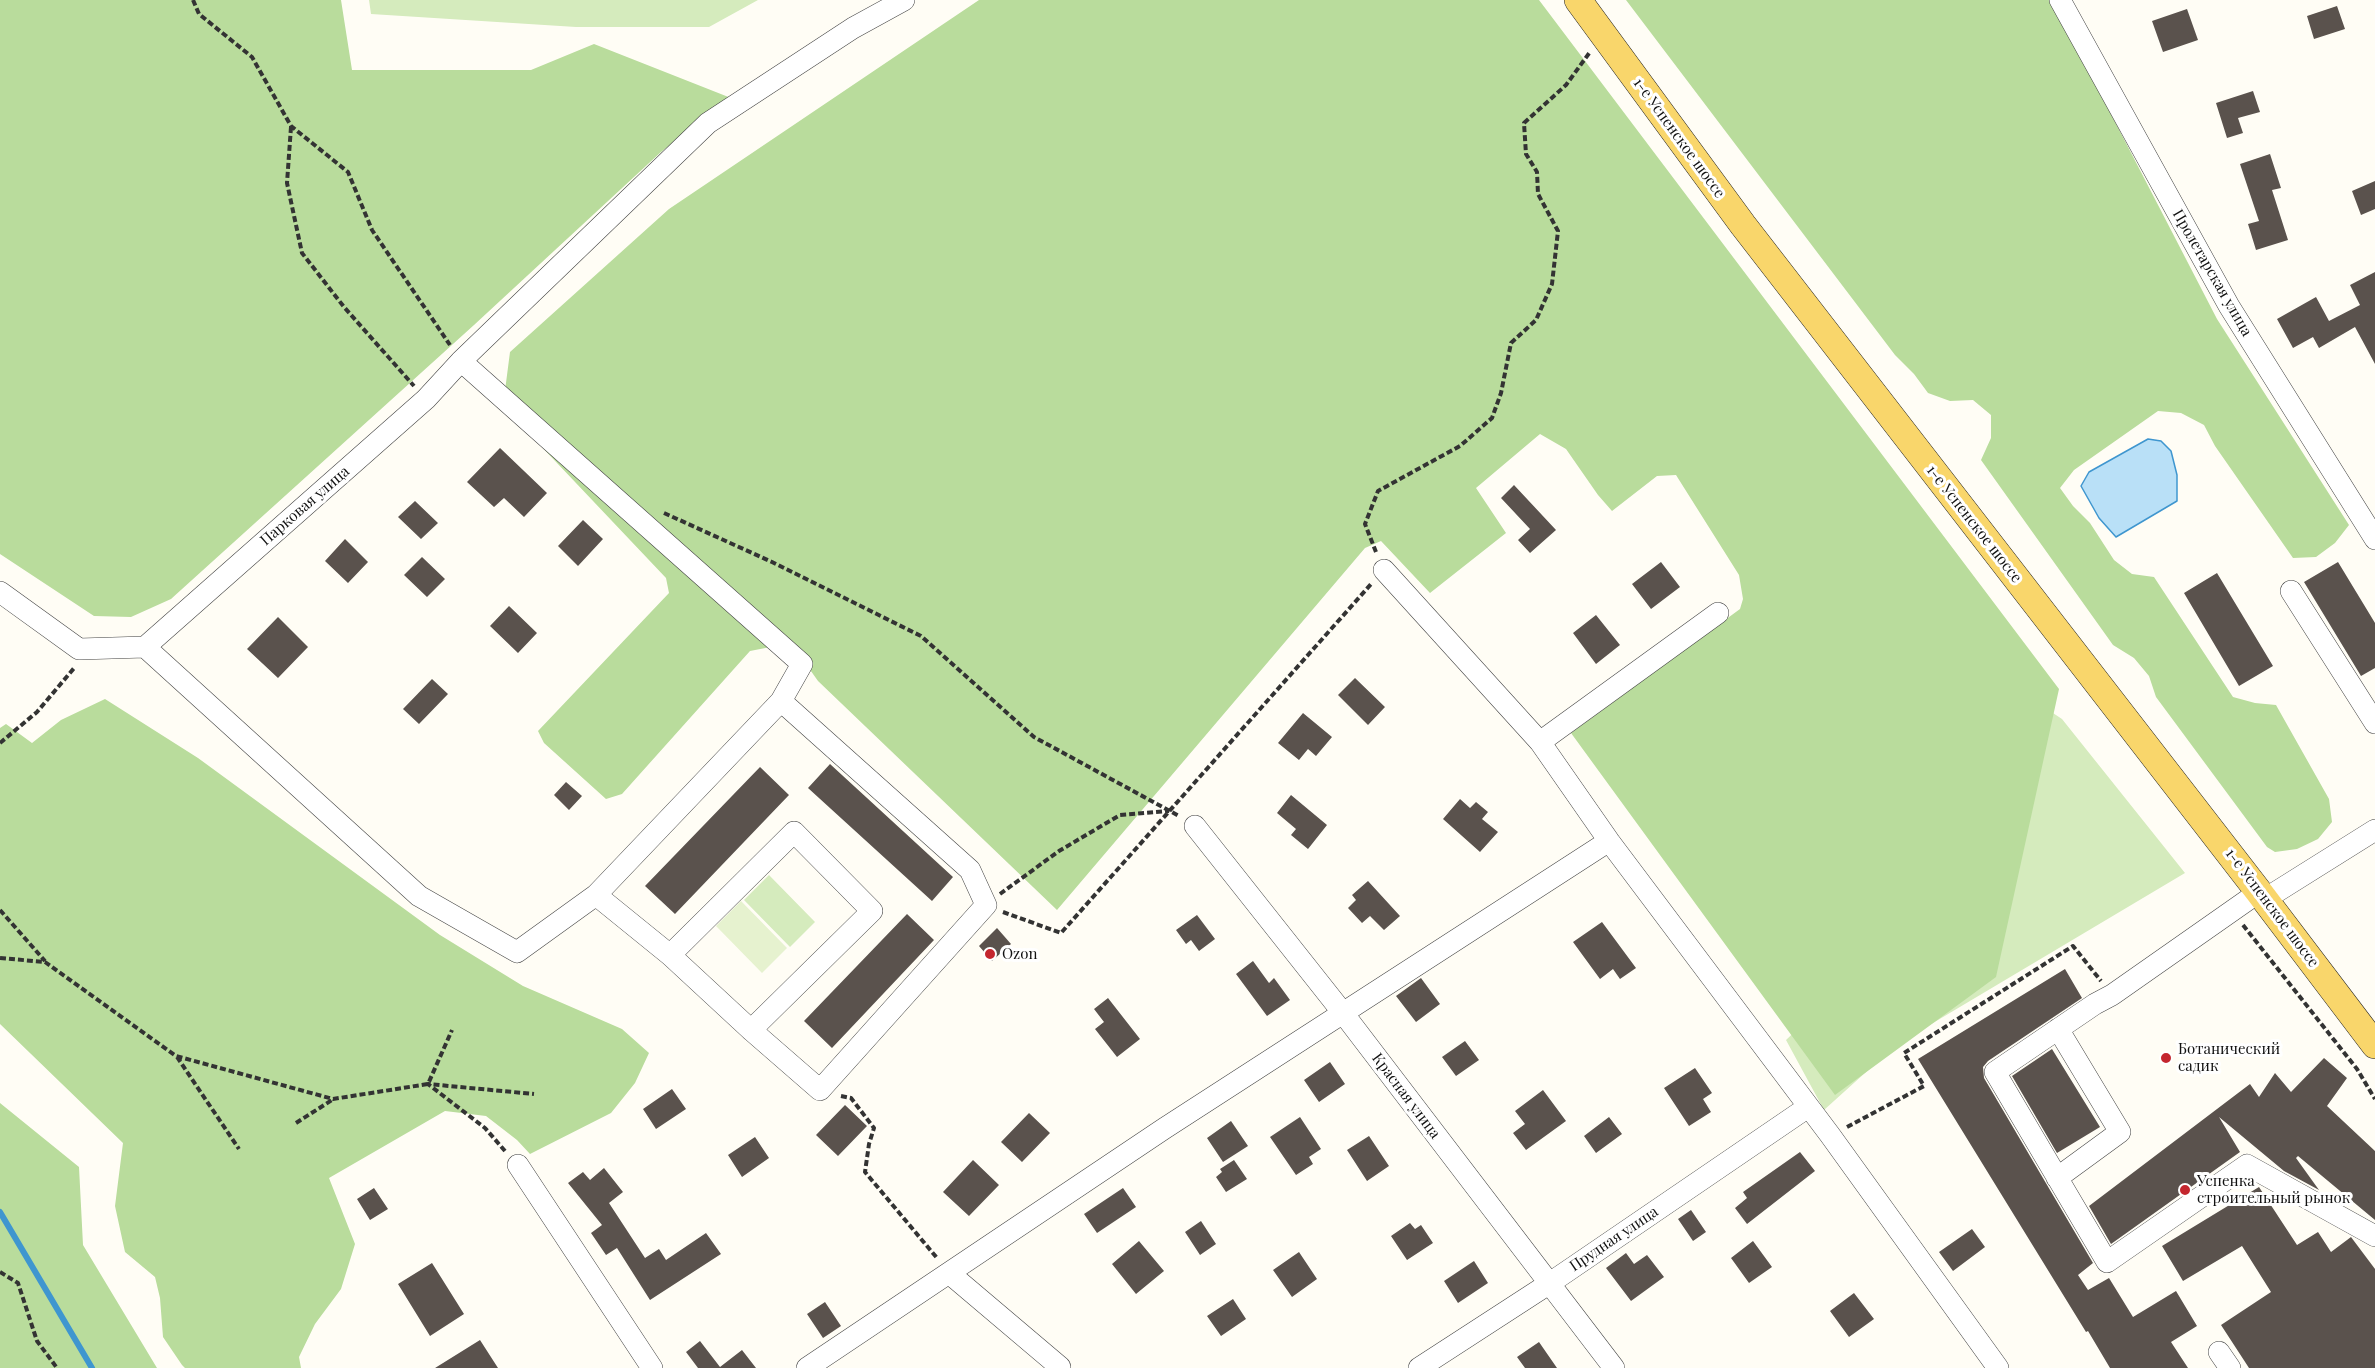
<!DOCTYPE html>
<html>
<head>
<meta charset="utf-8">
<style>
	body { margin:0 }
	canvas { display:block; background:#fffdf5 }
</style>
</head>
<body>
<canvas width="2375" height="1368"></canvas>
<script>
const ctx = document.querySelector('canvas').getContext('2d');
ctx.lineJoin = 'round';
function fillPath(path, color) { ctx.fillStyle = color; ctx.fill(path, 'evenodd'); }
const shape = rows => new Path2D(rows.map(r => 'M' + r).join(''));
function trace(path, color, width, dash) { ctx.strokeStyle = color; ctx.lineWidth = width; ctx.lineCap = dash ? 'butt' : 'round'; ctx.setLineDash(dash || []); ctx.stroke(path); }
function label(font, color, halo, rows, align = 'center') {
  ctx.font = font + ' "Playfair Display",serif'; ctx.lineWidth = 6; ctx.setLineDash([]); ctx.textBaseline = 'middle'; ctx.strokeStyle = halo; ctx.fillStyle = color; for (const [text, x, y, turn = 0] of rows) {
    ctx.save(); ctx.translate(x, y); ctx.rotate((+turn || 0) * Math.PI / 180); ctx.textAlign = isNaN(turn) ? turn : align; if (halo) ctx.strokeText(text, 0, 0); ctx.fillText(text, 0, 0); ctx.restore();
  }
}
fillPath(shape([
	[369,0,758,0,709,27,576,27,371,14],
	[2009,684,2062,719,2185,873,1896,1045,1824,1110,1786,1040,1958,877],
	[769,875,815,922,790,947,744,900]
]), '#d5ebbd');
fillPath(shape([
	[0,0,341,0,352,70,531,70,594,44,731,98,661,152,474,325,171,599,131,617,94,616,0,554],
	[979,0,1539,0,2059,689,1996,977,1835,1095,1571,733,1740,609,1743,599,1739,575,1676,475,1657,476,1612,511,1598,495,1566,449,1540,434,1476,488,1506,533,1430,593,1381,541,1365,548,1057,910,818,681,791,643,750,651,622,794,606,799,544,743,538,731,669,593,666,578,503,406,510,352,669,209],
	[1626,0,2052,0,2217,319,2349,525,2335,543,2316,557,2293,558,2215,446,2204,425,2181,413,2158,411,2074,470,2060,488,2073,506,2090,523,2114,560,2132,574,2154,577,2233,697,2255,703,2276,705,2329,799,2332,822,2318,839,2297,849,2275,852,2267,847,2156,697,2149,676,2134,658,2113,645,1981,460,1991,438,1991,415,1973,400,1950,401,1928,393,1914,374,1895,355],
	[105,699,198,758,440,935,523,986,622,1029,649,1053,635,1083,611,1113,530,1154,517,1140,486,1116,445,1111,329,1178,355,1244,341,1289,315,1324,299,1357,301,1368,185,1368,182,1365,163,1337,160,1298,155,1277,125,1252,115,1206,123,1143,0,1024,0,728,6,724,32,743,61,720],
	[0,1103,79,1167,83,1245,157,1368,0,1368]
]), '#b9dc9c');
fillPath(shape([
	[741,901,787,948,762,973,716,926]
]), '#e6f2cf');
const water = shape([
	[2148,439,2161,441,2171,451,2177,475,2177,501,2116,537,2099,518,2081,486,2089,472,2148,439]
]);
fillPath(water, '#b9e0f7');
trace(water, '#3f96cf', 1.5);
trace(shape([
	[0,1212,92,1368]
]), '#3f96cf', 6);
fillPath(shape([
	[2337,6,2345,29,2314,39,2307,16],
	[2187,9,2198,40,2163,52,2152,21],
	[2253,91,2260,112,2238,118,2243,133,2227,138,2216,103],
	[2270,154,2281,188,2272,190,2288,240,2256,250,2248,224,2259,221,2240,164],
	[2375,181,2375,209,2361,215,2352,191],
	[2375,272,2375,364,2355,327,2319,348,2313,337,2293,348,2277,319,2316,297,2329,321,2360,305,2350,285],
	[500,448,547,493,524,517,504,498,494,507,467,482],
	[1514,485,1556,530,1530,553,1518,540,1530,529,1501,498],
	[415,501,438,523,421,539,398,517],
	[583,520,603,539,578,566,558,546],
	[345,539,368,562,348,583,325,561],
	[422,557,445,579,427,597,404,575],
	[1661,562,1680,587,1651,609,1632,584],
	[2338,562,2375,623,2375,668,2361,676,2304,582],
	[2217,573,2273,666,2239,686,2184,593],
	[509,606,537,633,518,653,490,626],
	[1596,615,1620,645,1596,664,1573,633],
	[278,617,308,647,278,678,247,649],
	[1355,678,1385,707,1368,725,1338,695],
	[432,679,448,694,419,724,403,709],
	[1303,713,1332,737,1316,756,1308,749,1299,760,1278,743],
	[830,764,953,877,932,901,808,788],
	[760,767,789,795,675,914,645,886],
	[566,782,582,796,569,810,554,795],
	[1291,795,1327,825,1308,849,1291,835,1296,829,1277,813],
	[1460,799,1470,808,1476,802,1488,812,1482,819,1498,832,1480,852,1443,819],
	[1368,881,1400,916,1384,930,1370,916,1362,923,1348,908,1356,900,1352,895],
	[907,914,934,940,832,1048,804,1021],
	[1197,915,1215,939,1199,951,1191,940,1186,944,1176,930],
	[1602,922,1636,968,1620,979,1613,969,1600,979,1573,942],
	[997,928,1011,944,992,961,979,946],
	[1253,961,1269,983,1274,978,1290,1000,1267,1016,1236,974],
	[2065,969,2082,998,1988,1061,1983,1067,1984,1078,2093,1263,2078,1275,2088,1290,2109,1278,2133,1317,2176,1291,2197,1326,2171,1342,2188,1368,2110,1368,2088,1331,2086,1332,1918,1059],
	[1421,978,1440,1004,1416,1022,1396,996],
	[1108,998,1140,1039,1117,1057,1095,1029,1104,1022,1094,1009],
	[1465,1041,1479,1060,1456,1076,1442,1057],
	[2052,1049,2100,1127,2057,1153,2012,1076],
	[2324,1058,2347,1078,2327,1106,2375,1151,2375,1220,2298,1156,2296,1158,2319,1190,2284,1171,2219,1117,2240,1152,2111,1244,2089,1206,2250,1084,2259,1097,2275,1073,2291,1092],
	[1330,1062,1345,1084,1319,1102,1304,1080],
	[1695,1068,1712,1093,1703,1099,1711,1112,1689,1126,1664,1088],
	[672,1089,686,1109,656,1129,643,1109],
	[1543,1090,1566,1121,1526,1150,1513,1133,1525,1124,1515,1111],
	[845,1105,867,1126,838,1156,816,1135],
	[1029,1113,1050,1133,1022,1162,1001,1142],
	[1300,1117,1321,1149,1309,1157,1313,1164,1296,1175,1270,1137],
	[1609,1117,1622,1134,1596,1153,1584,1136],
	[1231,1121,1248,1146,1223,1162,1207,1138],
	[1369,1136,1389,1166,1367,1181,1347,1150],
	[755,1137,769,1158,742,1177,728,1155],
	[1800,1152,1815,1171,1747,1224,1735,1208,1747,1198,1743,1192],
	[973,1160,999,1185,969,1216,943,1192],
	[1234,1160,1247,1179,1226,1192,1216,1177,1222,1172,1220,1169],
	[604,1168,623,1192,609,1203,645,1258,659,1249,666,1260,706,1233,721,1254,650,1300,617,1248,606,1255,591,1233,602,1225,568,1183,583,1172,590,1180],
	[2259,1187,2297,1245,2318,1232,2331,1252,2351,1237,2375,1269,2375,1368,2249,1368,2221,1325,2271,1292,2242,1246,2183,1281,2162,1246],
	[374,1188,388,1209,370,1220,357,1199],
	[1123,1188,1136,1207,1097,1233,1084,1214],
	[1691,1210,1706,1232,1693,1241,1678,1219],
	[1201,1221,1216,1244,1200,1255,1185,1232],
	[1410,1223,1415,1229,1421,1225,1433,1243,1407,1260,1391,1236],
	[1972,1229,1985,1247,1953,1271,1939,1252],
	[1139,1241,1164,1271,1136,1294,1112,1264],
	[1753,1241,1772,1267,1749,1283,1731,1258],
	[1299,1252,1317,1279,1292,1297,1273,1270],
	[1626,1253,1634,1264,1647,1255,1664,1277,1631,1301,1606,1268],
	[1474,1261,1488,1283,1458,1303,1444,1281],
	[432,1263,464,1314,430,1336,398,1284],
	[1854,1293,1874,1319,1849,1337,1830,1311],
	[1233,1299,1246,1319,1221,1336,1207,1316],
	[825,1302,841,1326,823,1338,807,1314],
	[480,1340,498,1368,435,1368],
	[700,1341,720,1367,742,1350,756,1368,698,1368,686,1352],
	[1539,1342,1557,1368,1525,1368,1517,1357]
]), '#5a524d');
const minor = shape([
	[2060,0,2229,306,2375,539],
	[461,361,802,664,781,701,596,895],
	[1384,570,1540,742,1609,841,1830,1135,1998,1368],
	[2291,591,2375,723],
	[0,592,79,649,145,647,419,896,517,952,596,895,670,955,751,1030,820,1090,986,905,970,870,781,701],
	[145,647,426,399,461,361,708,123,853,28,904,0],
	[1540,742,1718,613],
	[1195,826,1343,1013,1614,1368],
	[2259,892,2112,995,2095,1004,1995,1072,2107,1262,2247,1165,2375,1236],
	[2265,899,2375,830],
	[670,955,794,832,872,911,751,1030],
	[518,1165,652,1368],
	[2057,1178,2120,1132,2058,1029],
	[949,1273,1060,1367],
	[2219,1352,2230,1368],
	[807,1368,1165,1128,1609,841],
	[1419,1368,1550,1283,1808,1107]
]);
const major = shape([
	[1578,0,1743,225,2259,892,2375,1045]
]);
trace(minor, '#444', 22);
trace(major, '#222', 28);
trace(shape([
	[193,0,199,14,252,57,291,126,348,172,372,230,450,345],
	[291,127,287,183,302,253,344,307,414,386],
	[664,513,772,562,921,636,1034,737,1179,816],
	[1376,552,1365,524,1378,491,1460,446,1492,418,1501,393,1511,343,1536,320,1552,284,1558,231,1538,194,1537,172,1526,154,1524,123,1566,85,1590,52],
	[0,743,37,712,75,667],
	[1000,894,1059,851,1120,815,1169,811],
	[0,910,45,961],
	[1003,912,1061,933,1372,583],
	[2243,925,2357,1069,2375,1099],
	[0,958,45,962,176,1056,333,1099,428,1084,452,1030],
	[177,1057,239,1149],
	[841,1096,851,1098,874,1128,869,1144,865,1172,937,1258],
	[296,1123,332,1100],
	[1847,1127,1924,1086,1904,1053,2073,946,2101,981],
	[505,1151,485,1128,428,1084,534,1094],
	[0,1272,18,1283,37,1341,57,1368]
]), '#333', 4, [6, 3]);
trace(minor, '#fff', 21);
trace(major, '#f9d66b', 27);
for (const [x, y, r, color] of [
	[990,954,6,"#c4262e"],
	[2166,1058,6,"#c4262e"],
	[2185,1190,6,"#c4262e"]
]) { const dot = new Path2D(); dot.arc(x, y, r, 0, 2 * Math.PI); ctx.fillStyle = color; ctx.fill(dot); trace(dot, '#fff', 2); }
label('15px', '#111', '#fff', [
	["1-е Успенское шоссе",1679,138,54],
	["Пролетарская улица",2212,273,60],
	["Парковая улица",305,506,-41],
	["1-е Успенское шоссе",1974,524,52],
	["1-е Успенское шоссе",2272,908,53],
	["Красная улица",1406,1096,53],
	["Прудная улица",1614,1239,-34]
]);
label('15px', '#111', '#fff', [
	["Ozon",1002,954],
	["Ботанический",2178,1049],
	["садик",2178,1066],
	["Успенка",2197,1181],
	["строительный рынок",2197,1198]
], 'left');
</script>
</body>
</html>
